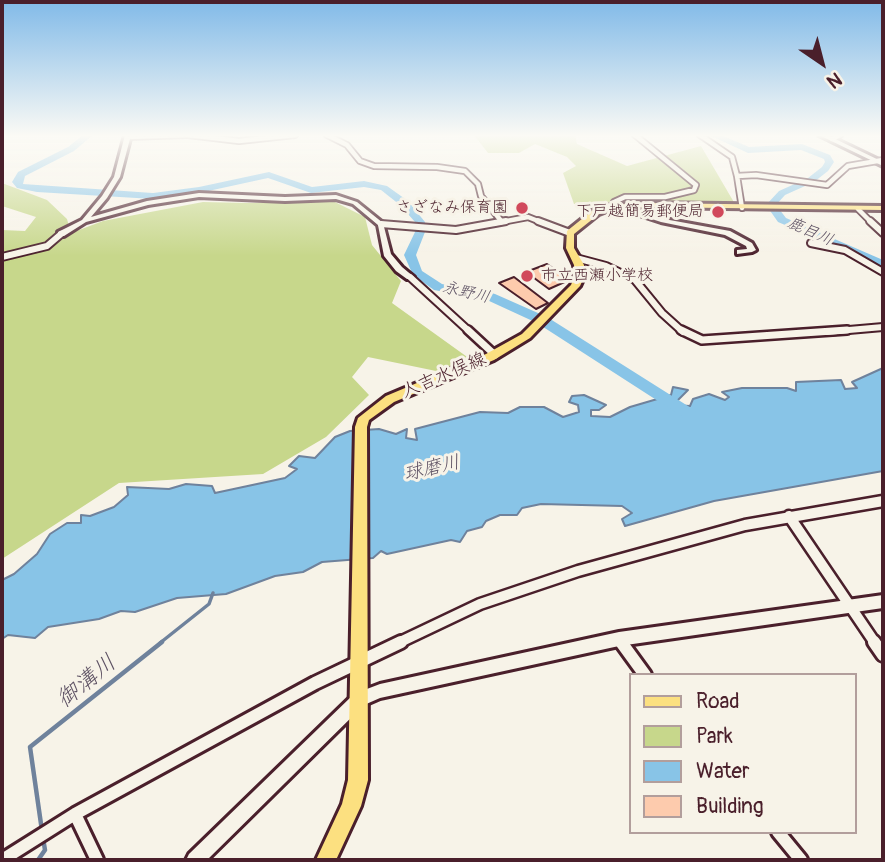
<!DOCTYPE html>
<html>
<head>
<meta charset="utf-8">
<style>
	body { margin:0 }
	#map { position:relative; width:885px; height:862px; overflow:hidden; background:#f7f3e8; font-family:Pangolin,sans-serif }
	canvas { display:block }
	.frame { position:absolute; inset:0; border:4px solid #4a1f2b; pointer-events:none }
	.legend { position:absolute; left:629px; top:673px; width:228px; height:161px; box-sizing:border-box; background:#f7f3e8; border:2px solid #b29e9c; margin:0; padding:9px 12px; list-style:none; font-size:21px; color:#4a1f2b }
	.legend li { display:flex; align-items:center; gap:14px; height:35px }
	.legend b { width:35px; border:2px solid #b29e9c }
	.north { position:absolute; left:787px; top:28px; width:70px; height:70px; -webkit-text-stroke:5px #f7f3e8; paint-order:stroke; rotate:145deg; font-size:19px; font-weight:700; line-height:28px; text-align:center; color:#4a1f2b }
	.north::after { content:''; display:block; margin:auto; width:24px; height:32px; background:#4a1f2b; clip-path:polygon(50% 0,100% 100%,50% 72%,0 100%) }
</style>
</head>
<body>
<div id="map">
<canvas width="885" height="862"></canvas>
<div class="frame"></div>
<ul class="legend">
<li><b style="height:9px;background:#fce080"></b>Road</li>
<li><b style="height:19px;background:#c7d78b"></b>Park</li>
<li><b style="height:19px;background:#88c4e7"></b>Water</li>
<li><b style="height:19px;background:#fdcbad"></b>Building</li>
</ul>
<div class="north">N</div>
</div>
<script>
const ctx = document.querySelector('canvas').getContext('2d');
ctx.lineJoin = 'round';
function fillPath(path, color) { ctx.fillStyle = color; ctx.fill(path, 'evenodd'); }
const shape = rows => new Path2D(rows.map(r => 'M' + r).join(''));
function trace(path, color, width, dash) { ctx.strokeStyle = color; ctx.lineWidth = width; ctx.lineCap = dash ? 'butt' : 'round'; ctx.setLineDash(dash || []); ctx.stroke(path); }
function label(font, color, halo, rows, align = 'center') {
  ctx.font = font + ' Pangolin,"Klee One",sans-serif'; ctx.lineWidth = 6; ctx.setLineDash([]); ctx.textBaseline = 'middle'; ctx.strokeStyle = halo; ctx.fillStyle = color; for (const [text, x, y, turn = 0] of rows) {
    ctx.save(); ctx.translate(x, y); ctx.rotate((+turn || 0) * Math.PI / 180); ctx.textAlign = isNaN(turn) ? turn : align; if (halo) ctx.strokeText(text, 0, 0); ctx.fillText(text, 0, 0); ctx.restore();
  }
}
fillPath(shape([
	[474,135,575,135,577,144,627,166,701,146,735,204,574,204,563,173,576,166,567,157,535,144,519,153,488,153],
	[2,183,47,200,67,219,71,233,103,221,203,202,247,203,333,201,365,217,372,245,401,281,392,303,470,359,441,372,368,357,352,377,369,395,326,437,263,474,119,483,2,559,2,230,25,231,36,217,2,206]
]), '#c7d78b');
const water = shape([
	[883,368,883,471,714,501,625,526,622,519,632,513,622,506,541,504,522,508,517,515,500,515,486,521,482,527,467,531,460,542,451,540,387,554,381,551,373,558,322,562,303,572,275,576,226,594,177,598,135,612,121,611,99,619,48,627,35,638,8,635,2,639,2,580,14,574,37,554,50,534,67,523,81,523,81,515,90,516,114,507,128,495,127,487,169,489,186,484,212,486,215,493,285,478,297,469,289,466,299,456,315,458,335,437,350,431,379,429,396,434,407,429,406,438,417,440,415,429,480,412,508,413,520,407,544,407,563,417,579,412,578,405,569,402,572,396,584,395,606,405,599,410,591,410,591,416,610,417,630,407,671,395,673,387,688,390,673,405,690,406,693,399,709,394,725,400,729,397,722,392,742,388,787,388,796,391,796,382,841,380,845,389,857,388,852,382,883,368]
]);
fillPath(water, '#88c4e7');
trace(water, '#6f829c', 2);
trace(shape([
	[160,643,209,604,213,593]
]), '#6f829c', 3.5);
trace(shape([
	[42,831,30,747,162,642],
	[38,860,45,850,43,838]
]), '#6f829c', 4.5);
fillPath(shape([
	[83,135,93,135,74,151,25,176,23,184,153,193,199,187,269,172,312,187,364,181,387,186,408,201,425,222,425,232,416,255,422,271,442,284,463,289,470,287,495,294,547,317,699,413,702,417,699,421,689,421,537,323,487,300,434,290,413,275,404,255,415,232,415,222,400,205,381,190,364,187,311,193,268,178,199,193,153,199,37,192,17,188,12,182,18,172,68,147,83,135],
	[709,135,721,135,749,147,802,144,830,155,834,162,828,171,814,182,785,195,776,205,786,218,883,260,883,267,778,222,766,205,779,191,808,178,822,167,825,162,824,159,801,150,748,153,709,135]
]), '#88c4e7');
const building = shape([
	[547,264,557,271,569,280,549,289,526,272,547,264],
	[514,277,548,303,536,309,499,283,514,277]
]);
fillPath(building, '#fdcbad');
trace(building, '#4a1f2b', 2);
const streetFar4 = shape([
	[188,135,239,141,295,135],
	[327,135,347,145,360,161,374,166,437,167,465,171,478,184,481,196,502,222],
	[700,135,732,157,737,176],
	[127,137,186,135],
	[832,139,840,135],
	[617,206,614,202,625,197,665,197,694,190,696,185,635,135],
	[742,208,737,176,756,175,827,185,848,166,883,160],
	[858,209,872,223],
	[496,223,528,217,543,223]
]);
const streetFar3 = shape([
	[538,221,570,233],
	[870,221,883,233],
	[381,224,456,230,506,221],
	[811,243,845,250,883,272],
	[2,257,47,246,61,234],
	[576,258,606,266,635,280,662,313,683,332],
	[410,277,470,332],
	[826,332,883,327]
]);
const streetFar2 = shape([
	[468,330,495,355],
	[681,330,702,340,847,330]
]);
const streetFar1 = shape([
	[789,516,875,643],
	[619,639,622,643],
	[398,643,480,604,578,571,745,525,883,501]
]);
const street = shape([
	[621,642,645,675],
	[874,642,883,655],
	[75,814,97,860],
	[778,832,801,860],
	[2,860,75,814,315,683,401,642]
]);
const secondary = shape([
	[125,135,131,135,120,177,107,198,91,217,147,201,199,193,285,197,336,195,357,202,383,223,391,254,402,267,414,277,413,279,407,279,396,271,384,256,378,225,353,204,336,199,285,201,199,197,148,205,86,222,64,236,58,236,58,232,82,220,102,196,114,177,125,135],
	[819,135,827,135,883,162,883,166,819,135],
	[617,204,664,219,730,231,752,243,756,250,752,252,737,254,737,250,747,249,746,246,725,235,661,222,615,207,614,206,617,204],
	[883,595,883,608,619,646,380,698,364,705,207,860,186,860,189,854,354,694,359,692,380,684,619,632,883,595]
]);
const primary = shape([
	[644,203,883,206,883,210,644,207,612,209,599,214,574,234,574,248,584,265,585,275,580,286,530,338,494,360,394,402,369,420,367,427,368,780,361,806,336,860,316,860,342,804,348,780,355,427,358,418,386,396,486,354,522,334,571,285,575,275,574,265,566,248,567,231,593,210,611,205,644,203]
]);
trace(streetFar4, '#4a1f2b', 8);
trace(streetFar3, '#4a1f2b', 10);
trace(streetFar2, '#4a1f2b', 12);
trace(streetFar1, '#4a1f2b', 15);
trace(street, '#4a1f2b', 18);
trace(secondary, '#4a1f2b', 6);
trace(primary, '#4a1f2b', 6);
trace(streetFar4, '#f7f3e8', 4.5);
trace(streetFar3, '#f7f3e8', 6);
trace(streetFar2, '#f7f3e8', 7);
trace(streetFar1, '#f7f3e8', 10);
trace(street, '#f7f3e8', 12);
fillPath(secondary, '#f7f3e8');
fillPath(primary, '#fce080');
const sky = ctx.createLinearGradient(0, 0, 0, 256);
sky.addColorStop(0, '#81bae8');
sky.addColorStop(0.53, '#fbfaf5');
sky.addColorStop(1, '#fbfaf500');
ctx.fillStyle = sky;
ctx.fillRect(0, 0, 885, 256);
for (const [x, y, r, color] of [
	[522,208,7,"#d1495b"],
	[718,212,7,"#d1495b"],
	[527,276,7,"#d1495b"]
]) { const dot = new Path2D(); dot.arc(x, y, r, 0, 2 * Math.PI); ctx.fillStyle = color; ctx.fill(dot); trace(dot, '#f7f3e8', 2.5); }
label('16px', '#4a1f2b', '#f7f3e8', [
	["さざなみ保育園",508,208],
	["下戸越簡易郵便局",704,212],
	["市立西瀬小学校",541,276,"left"]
], 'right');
label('italic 16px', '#5d5163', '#f7f3e8', [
	["鹿目川",810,232,24],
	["永野川",466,293,13]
]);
label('18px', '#4a1f2b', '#f7f3e8', [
	["人吉水俣線",444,376,-23]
]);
label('italic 19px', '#5d5163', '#f7f3e8', [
	["球磨川",432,469,-13]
]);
label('italic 23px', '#5d5163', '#f7f3e8', [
	["御溝川",87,682,-39]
]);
</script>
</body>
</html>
